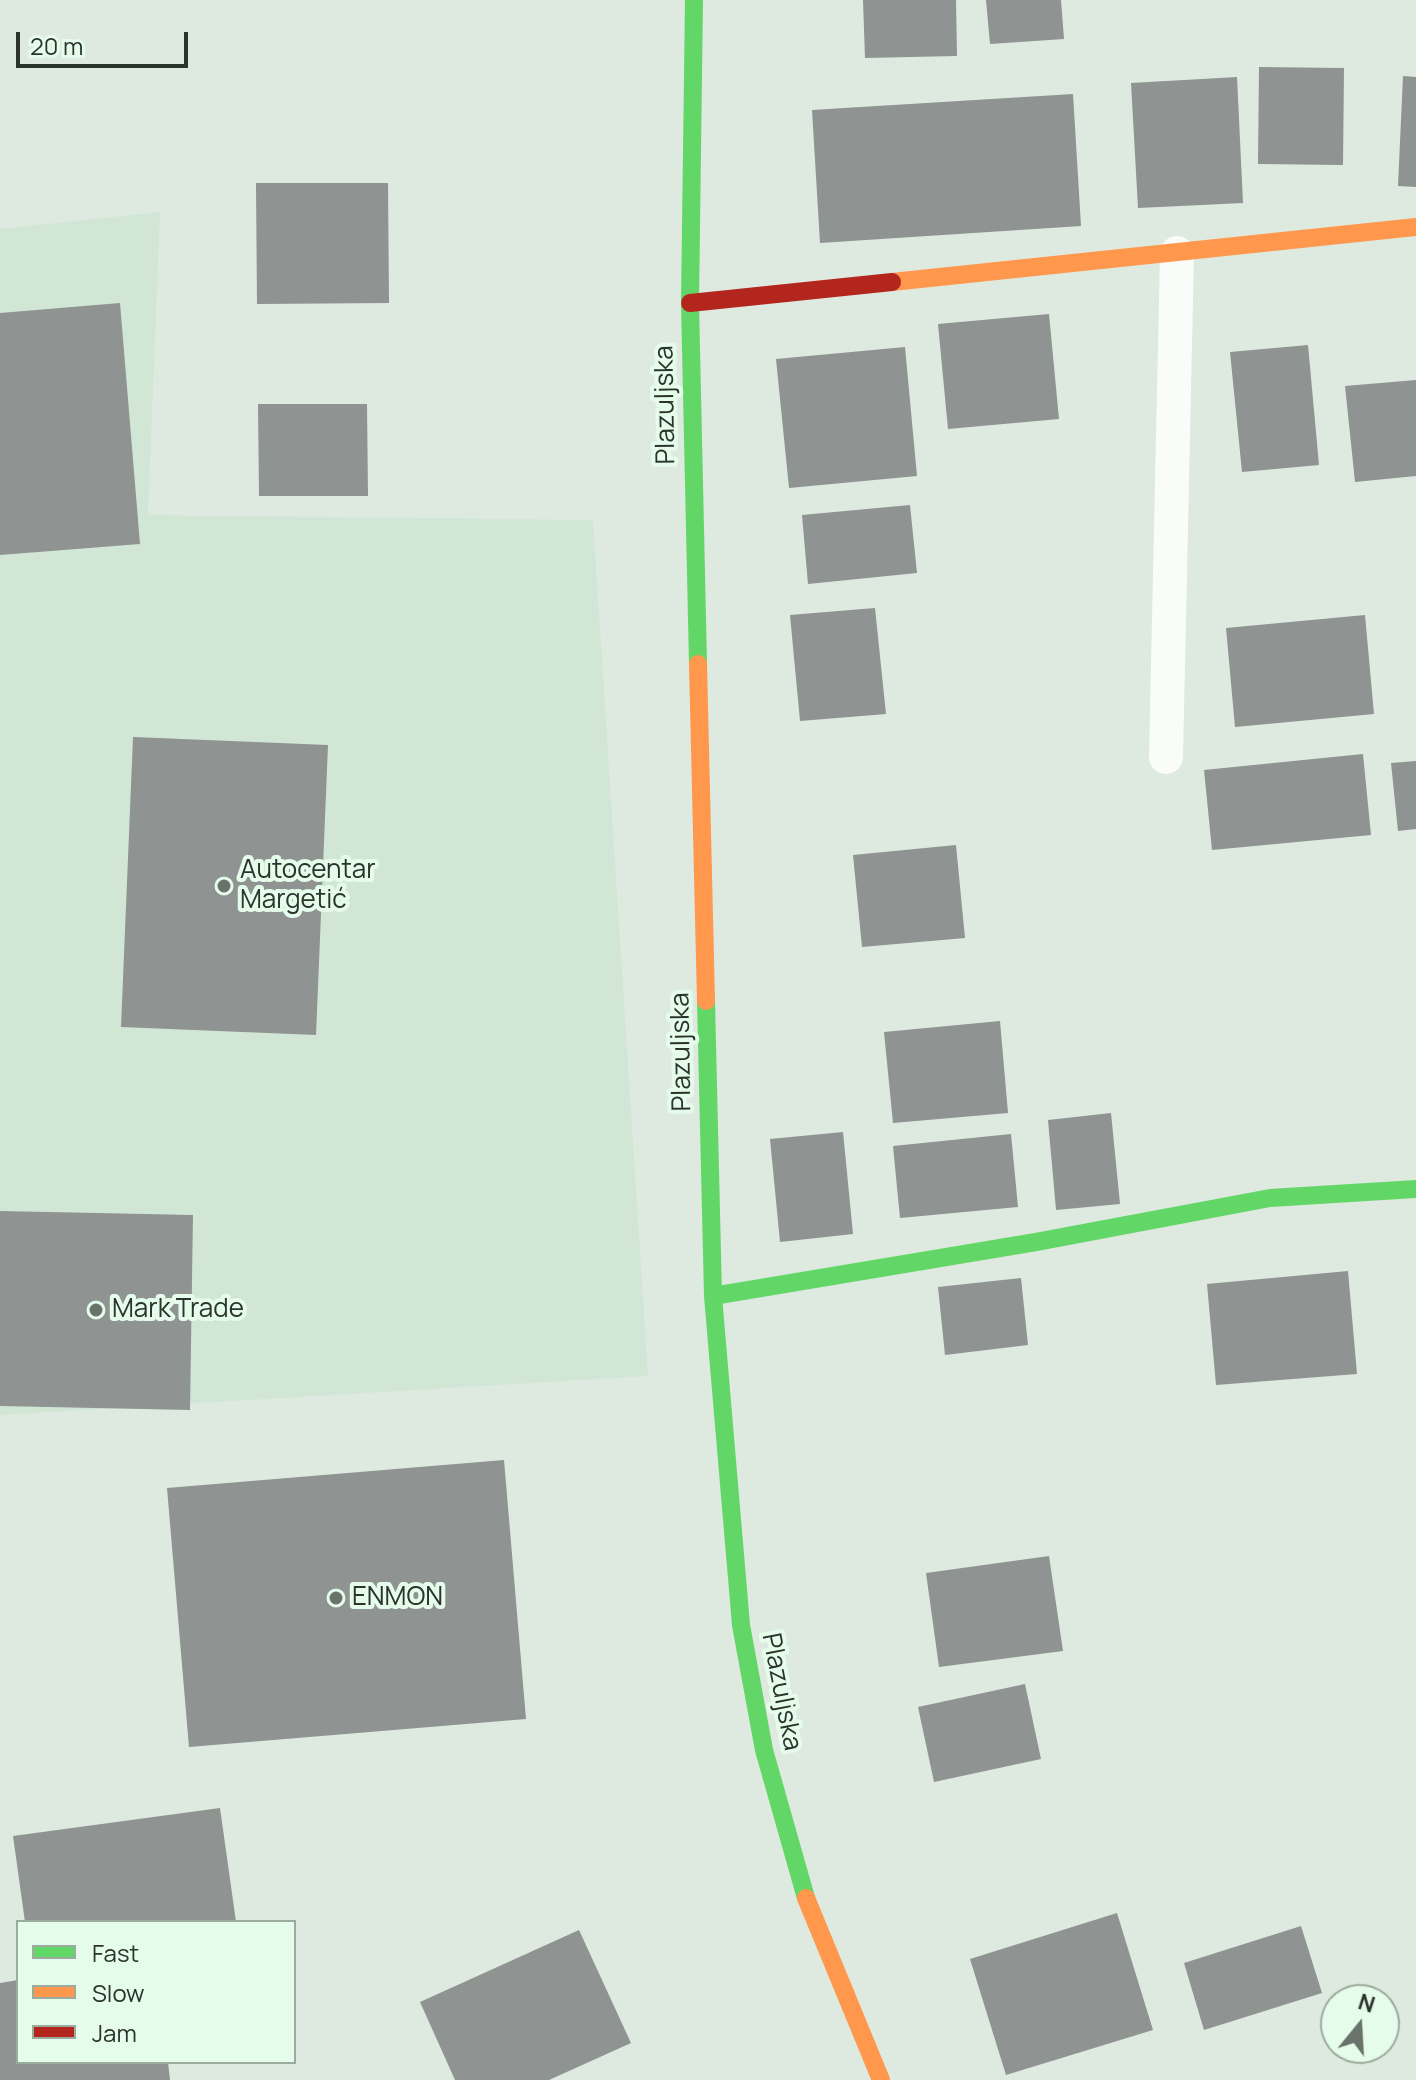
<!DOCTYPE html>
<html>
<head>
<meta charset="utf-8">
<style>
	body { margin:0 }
	#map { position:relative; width:1416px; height:2080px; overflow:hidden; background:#dee9e0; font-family:Manrope,sans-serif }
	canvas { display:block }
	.legend { position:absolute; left:16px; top:1920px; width:280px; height:144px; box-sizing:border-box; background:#e6fceb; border:2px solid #9bac9f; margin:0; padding:10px 14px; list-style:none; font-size:24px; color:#2a332c }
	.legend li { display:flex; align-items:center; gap:16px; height:40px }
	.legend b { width:40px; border:2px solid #9bac9f }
	.north { position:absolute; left:1320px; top:1984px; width:80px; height:80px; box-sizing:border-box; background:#e6fceb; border:2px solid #9bac9f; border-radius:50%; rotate:18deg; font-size:22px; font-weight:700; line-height:32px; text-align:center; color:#2a332c }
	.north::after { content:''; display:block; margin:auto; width:28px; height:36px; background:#69736b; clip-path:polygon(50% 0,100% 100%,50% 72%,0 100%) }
	.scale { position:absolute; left:16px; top:32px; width:172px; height:36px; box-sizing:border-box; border:4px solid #2a332c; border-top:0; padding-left:10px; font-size:24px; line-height:28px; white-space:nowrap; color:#2a332c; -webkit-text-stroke:6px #e6fceb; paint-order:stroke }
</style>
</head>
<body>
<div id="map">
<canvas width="1416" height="2080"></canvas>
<ul class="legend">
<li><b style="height:10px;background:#63d668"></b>Fast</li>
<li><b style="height:10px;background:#ff974d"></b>Slow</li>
<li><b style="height:10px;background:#b3261e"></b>Jam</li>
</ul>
<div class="north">N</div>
<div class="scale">20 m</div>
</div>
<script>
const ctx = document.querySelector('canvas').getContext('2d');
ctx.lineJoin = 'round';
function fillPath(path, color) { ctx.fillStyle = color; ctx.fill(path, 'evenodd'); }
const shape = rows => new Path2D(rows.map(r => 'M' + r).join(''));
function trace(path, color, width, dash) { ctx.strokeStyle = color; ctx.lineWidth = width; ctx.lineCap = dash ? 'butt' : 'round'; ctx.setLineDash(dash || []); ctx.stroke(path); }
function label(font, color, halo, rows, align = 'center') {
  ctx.font = font + ' Manrope,sans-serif'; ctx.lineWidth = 8; ctx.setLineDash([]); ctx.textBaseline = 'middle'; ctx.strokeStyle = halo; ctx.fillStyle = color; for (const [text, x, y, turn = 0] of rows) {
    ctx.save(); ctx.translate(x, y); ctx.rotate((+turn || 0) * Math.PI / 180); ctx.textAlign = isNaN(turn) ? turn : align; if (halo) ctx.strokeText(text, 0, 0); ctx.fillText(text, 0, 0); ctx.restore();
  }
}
fillPath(shape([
	[160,212,148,515,593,520,648,1376,0,1415,0,229]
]), '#d2e6d6');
fillPath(shape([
	[863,0,956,0,957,56,865,58],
	[986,0,1061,0,1064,39,990,44],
	[1259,67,1344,68,1343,165,1258,164],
	[1403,76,1416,77,1416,187,1398,186],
	[1237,77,1243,203,1138,208,1131,83],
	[1073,94,1081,226,820,243,812,110],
	[256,183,388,183,389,303,257,304],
	[120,303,140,544,0,555,0,313],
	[1049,314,1059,419,948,429,938,324],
	[1308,345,1319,465,1242,472,1230,352],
	[905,347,917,476,789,488,776,359],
	[1416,380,1416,476,1355,482,1345,386],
	[258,404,367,404,368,496,259,496],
	[910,505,917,573,808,584,802,515],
	[875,608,886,714,800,721,790,615],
	[1365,615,1374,714,1235,727,1226,628],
	[133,737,328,745,316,1035,121,1027],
	[1363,754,1371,835,1212,850,1204,770],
	[1416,761,1416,829,1398,831,1391,763],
	[956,845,965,938,862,947,853,855],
	[1000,1021,1008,1113,893,1123,884,1032],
	[1111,1113,1120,1204,1056,1210,1048,1120],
	[843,1132,853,1234,780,1242,770,1139],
	[1011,1134,1018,1207,900,1218,893,1146],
	[0,1211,193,1215,190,1410,0,1406],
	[1348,1271,1357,1374,1216,1385,1207,1284],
	[1021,1278,1028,1345,945,1355,938,1287],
	[504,1460,526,1719,189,1747,167,1488],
	[1049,1556,1063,1651,939,1667,926,1573],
	[1025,1684,1041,1759,934,1782,918,1707],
	[220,1808,236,1922,25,1922,13,1836],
	[1117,1913,1153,2030,1006,2075,970,1959],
	[1301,1926,1322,1993,1204,2030,1184,1963],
	[579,1930,631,2043,549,2080,455,2080,420,2002],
	[18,1980,18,2062,168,2062,170,2080,0,2080,0,1983]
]), '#8f9392');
trace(shape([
	[1166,757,1177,253]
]), '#fafcfa', 34);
trace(shape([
	[694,0,690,303,698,664],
	[706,1001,713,1296,741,1625,764,1750,806,1898],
	[713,1296,1036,1242,1270,1198,1416,1189]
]), '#63d668', 18);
trace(shape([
	[892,282,1416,227],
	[698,664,706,1001],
	[806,1898,881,2080]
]), '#ff974d', 18);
trace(shape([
	[690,303,892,282]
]), '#b3261e', 18);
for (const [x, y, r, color] of [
	[224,886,8,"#69736b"],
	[96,1310,8,"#69736b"],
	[336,1598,8,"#69736b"]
]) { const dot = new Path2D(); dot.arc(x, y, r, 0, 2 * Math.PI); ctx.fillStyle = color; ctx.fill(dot); trace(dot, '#e6fceb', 3); }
label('26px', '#2a332c', '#e6fceb', [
	["Plazuljska",666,405,-91],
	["Plazuljska",682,1052,-91],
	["Plazuljska",781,1692,79]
]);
label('26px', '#2a332c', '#e6fceb', [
	["Autocentar",240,871],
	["Margetić",240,901],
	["Mark Trade",112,1310],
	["ENMON",352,1598]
], 'left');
</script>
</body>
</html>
